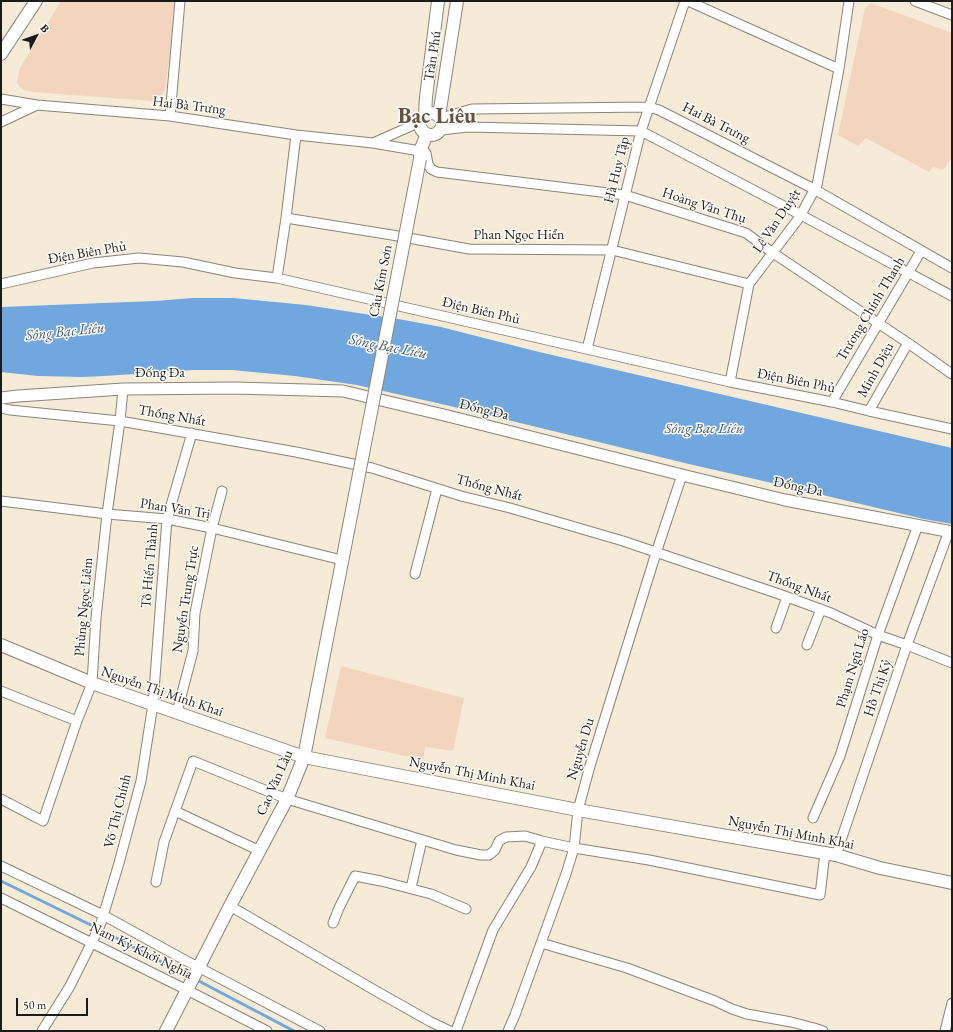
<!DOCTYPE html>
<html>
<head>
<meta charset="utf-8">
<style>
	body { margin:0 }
	#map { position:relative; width:953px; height:1032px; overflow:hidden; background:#f6ebd7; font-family:"EB Garamond",serif }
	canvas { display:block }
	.frame { position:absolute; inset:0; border:2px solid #1c1c1c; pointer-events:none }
	.north { position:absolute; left:16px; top:16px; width:40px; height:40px; -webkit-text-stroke:3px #fdfcf7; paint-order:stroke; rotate:49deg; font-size:11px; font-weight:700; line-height:16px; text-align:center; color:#1c1c1c }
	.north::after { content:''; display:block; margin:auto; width:14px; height:18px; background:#1c1c1c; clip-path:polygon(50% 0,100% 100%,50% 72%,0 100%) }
	.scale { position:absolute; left:16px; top:998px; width:72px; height:18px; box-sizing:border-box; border:2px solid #1c1c1c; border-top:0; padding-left:5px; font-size:12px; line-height:14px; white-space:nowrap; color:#1c1c1c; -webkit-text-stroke:3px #fdfcf7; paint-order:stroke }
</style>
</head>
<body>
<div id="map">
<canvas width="953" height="1032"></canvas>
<div class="frame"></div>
<div class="north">B</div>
<div class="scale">50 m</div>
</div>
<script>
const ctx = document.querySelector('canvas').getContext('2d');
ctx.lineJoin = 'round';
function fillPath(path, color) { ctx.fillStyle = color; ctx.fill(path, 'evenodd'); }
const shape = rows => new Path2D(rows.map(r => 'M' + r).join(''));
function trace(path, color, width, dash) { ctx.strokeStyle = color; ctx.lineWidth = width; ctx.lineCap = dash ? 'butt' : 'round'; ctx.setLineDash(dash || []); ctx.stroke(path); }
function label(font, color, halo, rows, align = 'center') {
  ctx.font = font + ' "EB Garamond",serif'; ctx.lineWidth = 3; ctx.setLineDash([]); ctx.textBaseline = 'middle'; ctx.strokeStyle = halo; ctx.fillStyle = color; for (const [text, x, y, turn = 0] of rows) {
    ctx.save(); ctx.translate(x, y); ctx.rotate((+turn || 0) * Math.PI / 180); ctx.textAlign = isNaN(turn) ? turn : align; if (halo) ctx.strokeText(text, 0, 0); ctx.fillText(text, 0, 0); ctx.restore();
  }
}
fillPath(shape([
	[61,1,176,1,165,90,160,97,152,101,33,92,24,90,20,87,17,83,18,76,20,68],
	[871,3,952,33,952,159,951,159,943,170,933,167,929,172,866,138,858,146,838,135,865,8],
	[341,666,464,698,453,751,425,747,423,760,325,738]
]), '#f3d4bf');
fillPath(shape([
	[193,298,233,298,306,305,404,320,441,327,535,351,952,448,952,524,924,519,772,483,689,464,450,406,357,385,295,376,232,370,194,370,104,376,82,377,38,376,1,372,1,307,155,301]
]), '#71a7df');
trace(shape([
	[1,881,101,930,190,977],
	[195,979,294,1031]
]), '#71a7df', 3);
const minor = shape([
	[688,1,839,69],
	[915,1,952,15],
	[1,99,37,105,170,116,296,135,373,143,420,151,426,153,428,164,431,169,437,172,625,195,746,233,773,253,908,343,952,374],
	[170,116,180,1],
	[441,118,472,109,649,107,659,110,814,189,952,268],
	[1,122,37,105],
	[441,130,468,127,641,131,801,215,952,296],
	[373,143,420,122],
	[286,218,392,235,469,249,612,250,749,284],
	[277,278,286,218,296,135],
	[1,284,93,263,139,258,183,262,235,273,277,278,730,382,832,402,869,411,952,429],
	[587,349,641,131,685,1],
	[730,382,749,284,799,218,817,185,839,69,849,1],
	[832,402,921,251],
	[1,408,10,410,120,421,296,452,372,468,461,496,510,508,623,541,779,594,831,613,878,635,907,645,952,663],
	[869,411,908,343],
	[1,501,107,514,167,519,212,528,342,560],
	[415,574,437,489],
	[776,628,787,597],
	[807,645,821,609],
	[1,691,31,703,77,721],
	[177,712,193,651,195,613,212,528,222,491],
	[1,799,43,821,77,721,92,683,96,618,107,514,120,421,123,389],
	[175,811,260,851],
	[813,818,840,756,878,635,918,525],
	[836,855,907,645,949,531],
	[1,866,103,915,181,958,320,1031],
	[156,882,164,842,193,761,287,799,456,850,481,855,489,855,495,850,499,841,506,837,525,836,542,841,574,848,649,860,820,895,825,853],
	[411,888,422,840],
	[1,898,187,990,267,1031],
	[230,906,376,991,431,1022,450,1031],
	[333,923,339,908,355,876,381,881,431,894,466,909],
	[541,943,627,968,715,1001,732,1009,747,1014,791,1022,814,1028,823,1031],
	[42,1031,70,986,96,934,101,923,119,863,141,781,153,704,167,519,192,433],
	[456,1031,493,930,531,867,542,841],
	[508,1031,515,1015,566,874,574,848,578,810,590,766,656,553,682,475],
	[945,1031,952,1003]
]);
const tertiary = shape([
	[1,398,18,396,123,389,235,388,343,391,448,416,682,475,785,500,952,532]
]);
const secondary = shape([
	[1,54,36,1],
	'420 124a11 11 0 1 1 22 0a11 11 0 1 1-22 0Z',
	[425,115,426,97,438,1],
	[439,116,457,1],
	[420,159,420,151,427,134],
	[1,645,92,683,304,757,578,810,836,855,880,868,952,883],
	[166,1031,230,906,287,799,304,757,349,526]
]);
trace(minor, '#89847a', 11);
trace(tertiary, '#89847a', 13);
trace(secondary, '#89847a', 14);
trace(minor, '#fff', 9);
trace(tertiary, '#fff', 11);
trace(secondary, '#fff', 12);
const secondaryBridge = shape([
	[349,526,420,159]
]);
trace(secondaryBridge, '#89847a', 14, []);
trace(secondaryBridge, '#fff', 12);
label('14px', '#1c1c1c', '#fdfcf7', [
	["Trần Phú",433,56,-81],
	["Hai Bà Trưng",189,106,7],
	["Hai Bà Trưng",716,123,27],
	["Hà Huy Tập",617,170,-76],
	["Hoàng Văn Thụ",704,206,18],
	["Lê Văn Duyệt",777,221,-56],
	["Phan Ngọc Hiển",519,235],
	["Điện Biên Phủ",87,253,-10],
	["Cầu Kim Sơn",381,281,-79],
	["Trương Chính Thanh",871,309,-59],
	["Điện Biên Phủ",481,311,13],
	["Minh Diệu",876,370,-61],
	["Đống Đa",160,373],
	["Điện Biên Phủ",796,381,11],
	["Đống Đa",484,410,14],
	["Thống Nhất",172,416,10],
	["Đống Đa",798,487,12],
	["Thống Nhất",489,488,15],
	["Phan Văn Trị",175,509,9],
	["Tô Hiến Thành",150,566,-85],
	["Thống Nhất",799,587,20],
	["Nguyễn Trung Trực",186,599,-81],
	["Phùng Ngọc Liêm",84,607,-85],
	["Phạm Ngũ Lão",853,668,-73],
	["Hồ Thị Kỷ",878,688,-71],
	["Nguyễn Thị Minh Khai",162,692,19],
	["Nguyễn Du",581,749,-73],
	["Nguyễn Thị Minh Khai",472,774,11],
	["Cao Văn Lầu",275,783,-66],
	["Võ Thị Chính",118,811,-76],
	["Nguyễn Thị Minh Khai",791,833,11],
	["Nam Kỳ Khởi Nghĩa",141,951,26]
]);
label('italic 15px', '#425b74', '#fdfcf7', [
	["Sông Bạc Liêu",65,332,-6],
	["Sông Bạc Liêu",388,347,11],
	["Sông Bạc Liêu",704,429]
]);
label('bold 22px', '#645246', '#fdfcf7', [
	["Bạc Liêu",437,117]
]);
</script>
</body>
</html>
